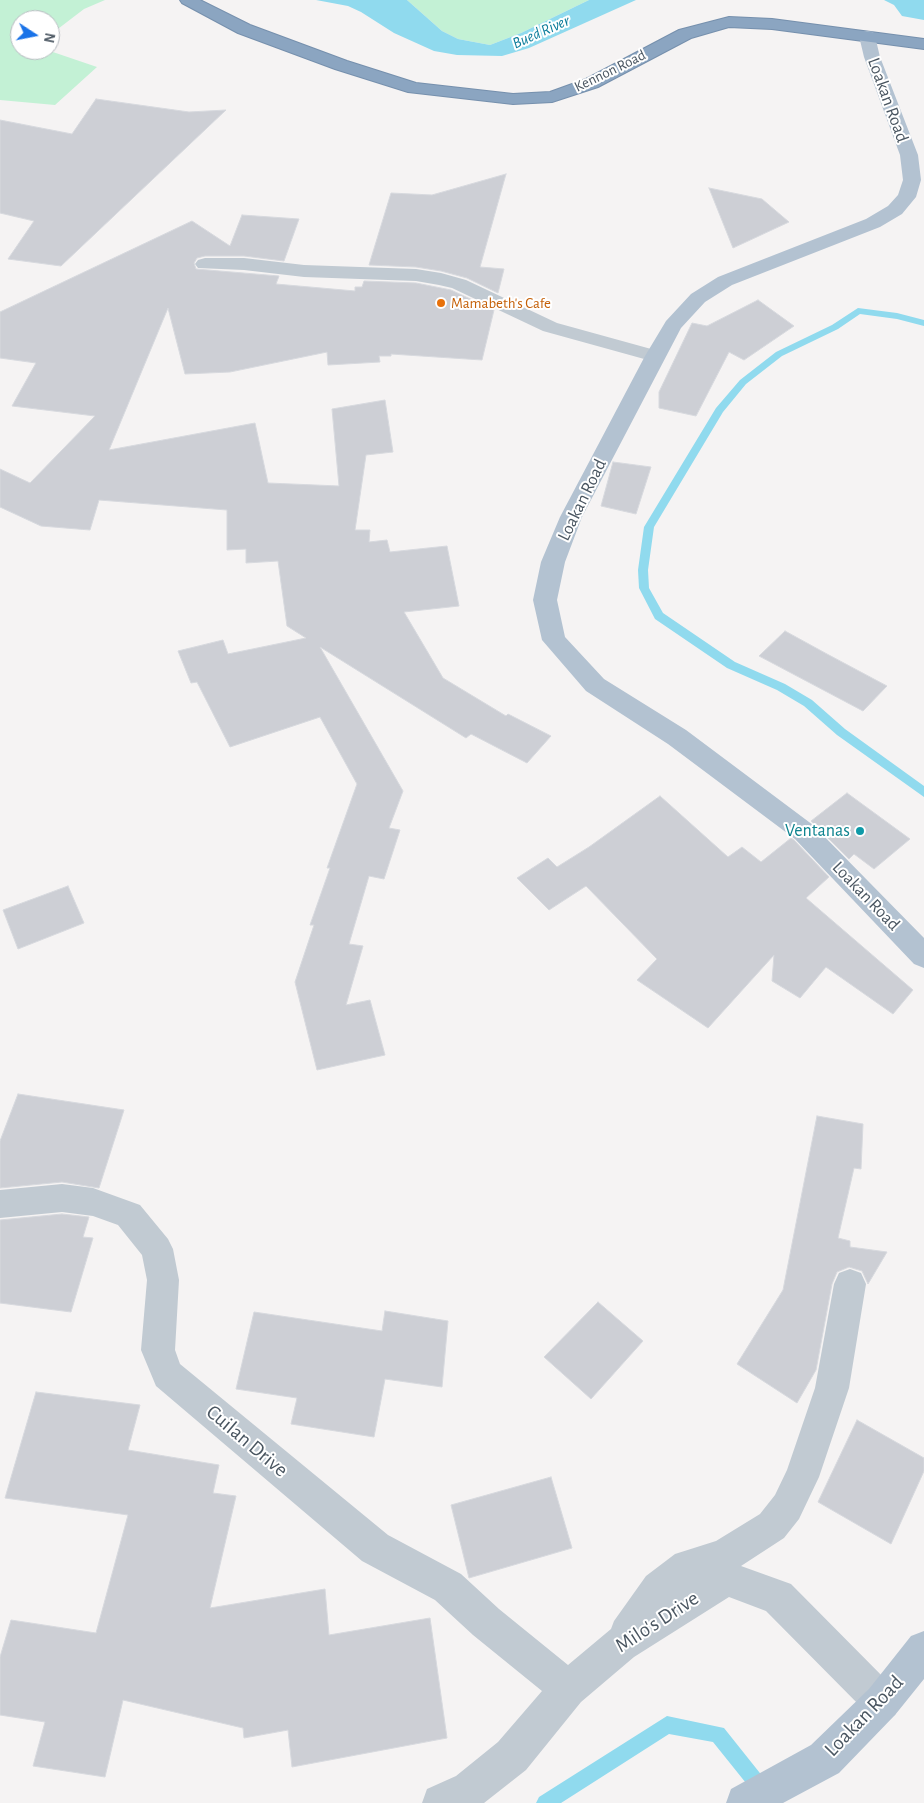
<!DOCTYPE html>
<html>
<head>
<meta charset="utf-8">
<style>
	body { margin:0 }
	#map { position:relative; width:924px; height:1803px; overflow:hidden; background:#f5f3f3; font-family:"Alegreya Sans",sans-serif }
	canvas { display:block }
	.north { position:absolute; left:10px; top:10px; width:50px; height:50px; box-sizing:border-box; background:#fff; border:1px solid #b7bbc0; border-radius:50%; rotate:101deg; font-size:14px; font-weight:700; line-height:20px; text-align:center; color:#4a5661 }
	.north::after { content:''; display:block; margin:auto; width:18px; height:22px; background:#1a73e8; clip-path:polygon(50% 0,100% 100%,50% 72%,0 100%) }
</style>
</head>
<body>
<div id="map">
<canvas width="924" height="1803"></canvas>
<div class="north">N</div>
</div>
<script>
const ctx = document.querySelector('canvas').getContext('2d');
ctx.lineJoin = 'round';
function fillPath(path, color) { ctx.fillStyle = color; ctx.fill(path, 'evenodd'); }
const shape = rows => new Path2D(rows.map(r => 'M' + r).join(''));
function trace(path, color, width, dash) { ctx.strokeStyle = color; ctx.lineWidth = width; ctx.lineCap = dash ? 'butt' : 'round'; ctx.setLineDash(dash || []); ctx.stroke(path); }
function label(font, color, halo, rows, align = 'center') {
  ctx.font = font + ' "Alegreya Sans",sans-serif'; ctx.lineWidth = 4; ctx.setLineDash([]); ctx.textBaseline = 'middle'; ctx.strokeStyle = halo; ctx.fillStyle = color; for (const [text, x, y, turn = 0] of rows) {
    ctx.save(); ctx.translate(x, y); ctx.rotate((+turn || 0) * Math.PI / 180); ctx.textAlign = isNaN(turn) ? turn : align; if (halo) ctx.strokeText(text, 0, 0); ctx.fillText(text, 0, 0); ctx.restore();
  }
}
fillPath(shape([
	[0,0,105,0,84,9,50,35,50,20,20,20,20,50,47,50,97,67,55,105,0,100],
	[407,0,589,0,521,33,490,45,458,39,442,31]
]), '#c3f1d5');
fillPath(shape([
	[316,0,407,0,442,31,458,39,490,45,521,33,589,0,636,0,529,48,502,56,457,55,434,51,394,33,361,12,348,6],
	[884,0,924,0,924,20,902,16,894,5]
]), '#90daee');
fillPath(shape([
	[858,308,897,313,924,320,924,326,897,319,860,314,838,329,782,356,746,384,723,412,654,527,648,570,649,588,663,613,735,662,785,684,812,700,845,729,924,786,924,797,837,735,804,706,777,690,727,668,655,619,639,588,638,570,644,527,716,408,740,380,776,352,832,325,858,308],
	[667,1716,724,1728,779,1797,782,1803,762,1803,713,1742,669,1734,561,1803,536,1803,539,1797,667,1716]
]), '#90daee');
const building = shape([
	[96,99,189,112,226,110,61,266,8,259,34,221,0,213,0,120,72,134,96,99],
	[506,174,480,267,504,269,498,293,467,278,441,271,416,267,369,265,391,193,432,195,506,174],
	[709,188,762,199,789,222,733,248,709,188],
	[242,215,299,219,284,261,244,256,205,256,197,258,194,263,196,269,279,276,276,284,355,291,355,287,362,287,364,281,416,283,451,290,494,310,482,360,391,354,391,356,379,356,380,362,328,365,327,352,230,372,185,374,168,308,109,450,255,423,268,483,339,486,332,409,385,400,393,452,366,455,355,530,370,530,369,542,387,540,390,552,447,546,459,606,404,612,443,678,506,716,508,714,551,736,527,763,471,734,466,738,320,647,403,791,389,828,400,830,384,879,369,876,349,944,363,946,346,1005,370,1000,385,1055,317,1070,295,982,314,925,310,925,330,868,327,868,357,784,320,717,230,747,197,682,191,683,178,651,223,640,228,654,306,638,287,626,278,561,246,563,246,549,227,550,227,510,99,500,90,530,41,526,0,507,0,469,30,483,95,416,12,406,36,363,0,358,0,312,192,221,230,246,242,215],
	[758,300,794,326,744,360,729,352,696,416,659,408,659,392,692,323,707,326,758,300],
	[613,462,651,467,636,514,601,506,613,462],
	[785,631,827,654,887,686,863,711,759,656,785,631],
	[847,793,910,839,874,869,854,854,849,859,811,821,847,793],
	[660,796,728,857,742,847,761,862,791,838,794,840,829,877,806,898,913,990,893,1014,826,967,800,998,772,981,774,955,708,1028,637,980,657,959,586,886,549,910,517,878,548,858,557,867,589,847,660,796],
	[68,886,84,923,18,949,3,910,68,886],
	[18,1094,124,1110,99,1188,62,1182,0,1188,0,1141,18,1094],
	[817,1116,863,1124,861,1169,854,1168,838,1238,850,1241,850,1247,887,1252,868,1284,862,1271,849,1267,837,1272,832,1284,816,1370,797,1403,737,1364,783,1290,817,1116],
	[62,1214,89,1217,83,1237,93,1238,71,1312,0,1303,0,1220,62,1214],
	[598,1302,643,1341,591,1399,544,1357,598,1302],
	[385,1311,448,1321,442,1387,385,1379,374,1437,291,1424,297,1398,236,1389,254,1312,382,1331,385,1311],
	[36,1392,140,1405,128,1450,219,1465,213,1493,236,1496,210,1608,325,1589,329,1635,430,1618,447,1738,292,1767,288,1730,244,1738,243,1728,123,1700,105,1777,33,1766,45,1722,0,1715,0,1657,11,1620,96,1633,128,1515,5,1498,36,1392],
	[857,1420,924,1458,924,1471,891,1544,818,1502,857,1420],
	[551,1477,572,1548,469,1578,451,1505,551,1477]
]);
fillPath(building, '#cdcfd5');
trace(building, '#d7d9de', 1);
const highway = shape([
	[180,0,200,0,250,25,347,61,416,83,513,94,550,92,586,79,679,30,729,17,772,19,924,39,924,49,772,29,729,27,691,38,598,87,552,102,513,104,408,92,335,69,238,33,182,3,180,0]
]);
trace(highway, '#7690ad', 2);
fillPath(shape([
	[205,258,244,258,304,265,416,269,441,273,466,280,557,323,662,352,665,356,662,360,655,362,543,331,452,288,439,285,416,281,304,277,244,270,198,268,195,264,198,260,205,258],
	[62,1184,93,1188,140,1205,168,1239,173,1249,179,1280,175,1350,180,1364,388,1535,461,1574,499,1609,568,1665,611,1629,614,1621,646,1576,675,1554,716,1541,760,1514,775,1495,787,1470,815,1388,834,1284,839,1273,850,1269,861,1273,866,1284,849,1388,819,1477,799,1519,784,1538,741,1566,791,1584,895,1689,901,1702,895,1715,882,1721,869,1715,766,1611,729,1597,634,1657,581,1702,526,1770,484,1803,422,1803,427,1789,456,1776,498,1742,542,1691,473,1635,435,1600,362,1561,156,1386,141,1350,147,1280,142,1255,118,1225,93,1216,62,1212,0,1218,0,1190,62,1184]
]), '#c1cad2');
fillPath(shape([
	[867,31,873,32,875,36,880,57,918,155,921,180,916,197,902,214,880,227,732,285,705,302,681,328,582,517,565,562,557,600,565,637,604,679,686,730,813,825,924,938,924,968,914,964,795,839,668,744,586,691,542,640,533,600,541,562,560,517,645,356,666,321,691,294,718,277,866,219,888,206,898,195,903,180,900,155,864,57,859,36,861,32,867,31],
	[924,1631,924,1679,895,1715,839,1773,783,1803,726,1803,731,1789,811,1745,869,1689,911,1636,924,1631]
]), '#b3c2d1');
fillPath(highway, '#8ba5c1');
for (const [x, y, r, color] of [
	[441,303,5,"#e8710a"],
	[860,831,5,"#0f9aa8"]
]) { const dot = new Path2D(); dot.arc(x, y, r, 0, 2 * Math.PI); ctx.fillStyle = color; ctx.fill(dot); trace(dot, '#fff', 2); }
label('15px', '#4a5661', '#fff', [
	["Kennon Road",610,71,-26]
]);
label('15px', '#c56008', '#fff', [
	["Mamabeth's Cafe",451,303]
], 'left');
label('italic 16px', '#0c7c9b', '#fff', [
	["Bued River",541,32,-24]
]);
label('18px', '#4a5661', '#fff', [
	["Loakan Road",888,100,70],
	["Loakan Road",582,500,-64],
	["Loakan Road",866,896,46]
]);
label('18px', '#0d838f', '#fff', [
	["Ventanas",850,831]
], 'right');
label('21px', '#4a5661', '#fff', [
	["Cuilan Drive",247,1441,40],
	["Milo's Drive",657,1622,-33],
	["Loakan Road",864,1716,-46]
]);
</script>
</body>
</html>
